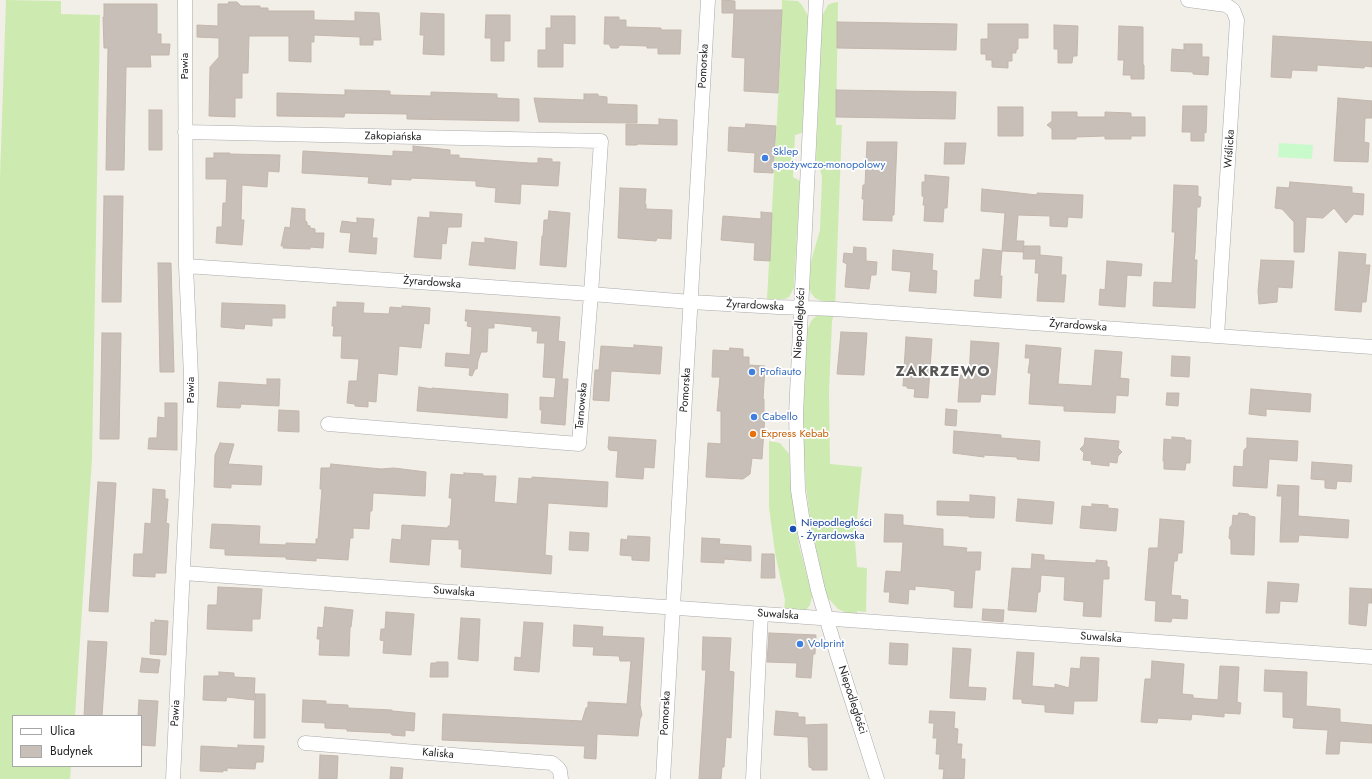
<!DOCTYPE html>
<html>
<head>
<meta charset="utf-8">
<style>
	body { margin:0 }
	#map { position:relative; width:1372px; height:779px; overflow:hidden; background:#f2efe9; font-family:Jost,sans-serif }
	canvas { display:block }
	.legend { position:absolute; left:12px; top:715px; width:130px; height:52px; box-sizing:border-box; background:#fff; border:1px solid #a7a7a7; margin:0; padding:5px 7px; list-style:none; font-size:12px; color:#222 }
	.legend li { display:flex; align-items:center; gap:8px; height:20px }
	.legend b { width:20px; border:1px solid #a7a7a7 }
</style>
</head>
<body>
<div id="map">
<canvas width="1372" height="779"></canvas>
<ul class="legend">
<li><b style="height:5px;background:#fff"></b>Ulica</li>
<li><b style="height:11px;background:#c7bfb8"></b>Budynek</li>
</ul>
</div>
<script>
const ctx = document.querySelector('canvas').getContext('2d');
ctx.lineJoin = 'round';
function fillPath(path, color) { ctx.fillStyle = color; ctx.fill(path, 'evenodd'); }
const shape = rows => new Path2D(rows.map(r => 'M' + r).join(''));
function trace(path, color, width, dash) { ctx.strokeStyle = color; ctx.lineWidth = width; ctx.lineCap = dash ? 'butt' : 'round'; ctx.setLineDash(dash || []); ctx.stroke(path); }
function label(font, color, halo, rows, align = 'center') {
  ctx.font = font + ' Jost,sans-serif'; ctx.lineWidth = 3.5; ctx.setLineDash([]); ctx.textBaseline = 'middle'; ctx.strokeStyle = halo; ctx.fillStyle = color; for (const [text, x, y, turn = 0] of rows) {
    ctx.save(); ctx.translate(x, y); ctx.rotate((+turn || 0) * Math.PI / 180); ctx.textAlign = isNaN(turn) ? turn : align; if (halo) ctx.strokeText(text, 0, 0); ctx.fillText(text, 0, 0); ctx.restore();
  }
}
fillPath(shape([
	[6,0,61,1,61,14,100,15,92,459,75,716,13,716,13,766,71,766,70,779,0,779,0,177],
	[782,0,798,1,802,5,808,16,802,133,795,135,793,177,800,181,794,288,789,297,785,299,767,299,781,47],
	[838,2,836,125,842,125,835,309,832,321,829,392,830,464,862,467,855,540,857,567,867,568,866,612,857,611,859,621,851,615,838,609,827,597,811,525,806,488,804,455,803,421,807,331,811,321,816,316,820,314,821,301,815,298,811,293,809,288,811,261,820,230,822,176,816,159,822,18,823,14,828,5,832,3],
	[769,441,780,443,789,454,791,483,795,518,799,545,812,596,810,605,805,611,784,610,785,600,775,553,769,507]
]), '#cdebb0');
fillPath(shape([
	[1279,143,1313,145,1312,159,1278,157]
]), '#c8facc');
const building = shape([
	[722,0,735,1,735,10,782,10,778,93,744,91,745,58,732,57,734,13,722,13,722,0],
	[229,2,237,2,241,6,260,6,260,8,268,8,268,11,314,11,314,20,355,21,355,12,379,13,381,40,373,40,373,45,360,45,360,37,314,35,314,42,311,42,311,62,289,61,289,36,249,36,248,73,242,73,242,98,235,98,235,117,209,116,210,67,219,57,219,38,197,37,197,25,218,26,218,4,228,4,229,2],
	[104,4,157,4,157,34,161,34,161,44,170,44,169,55,150,55,151,67,126,67,124,170,106,170,108,48,104,48,103,17,104,17,104,4],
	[421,13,444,14,444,55,423,54,424,35,420,35,421,13],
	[486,15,510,15,510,41,504,41,504,61,491,61,491,38,485,38,486,15],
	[551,16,575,16,575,44,563,43,563,67,538,67,538,50,546,50,546,28,551,28,551,16],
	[605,17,619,17,619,20,626,20,626,27,661,28,661,30,681,30,680,54,658,54,658,48,647,48,647,46,620,45,618,48,611,48,609,44,604,44,605,17],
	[837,22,957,24,956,50,837,48,837,22],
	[988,24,1028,24,1028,38,1018,38,1018,49,1016,50,1016,53,1012,53,1012,61,1008,61,1008,68,992,67,992,60,986,60,986,54,981,54,981,39,988,39,988,24],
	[1054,25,1078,26,1077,56,1073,56,1072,63,1058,63,1058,49,1054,49,1054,25],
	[1119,26,1143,27,1143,65,1144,65,1144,79,1131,79,1131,75,1123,75,1124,60,1118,60,1119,26],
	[1273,36,1372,42,1372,67,1365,66,1364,68,1317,65,1317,71,1292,70,1291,78,1271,77,1273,36],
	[1184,44,1202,44,1202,57,1209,57,1208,75,1193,74,1193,72,1171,71,1172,49,1184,50,1184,44],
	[345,90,390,91,390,95,431,96,431,92,497,94,497,98,519,99,519,121,407,119,407,114,345,113,344,117,277,116,277,93,345,95,345,90],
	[836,90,956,92,955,119,836,117,836,90],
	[584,94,598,94,598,96,607,97,607,104,637,105,637,123,539,122,534,98,584,100,584,94],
	[1338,98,1372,101,1372,118,1365,118,1364,142,1369,143,1368,162,1334,161,1338,98],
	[1183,106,1207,106,1206,133,1204,132,1204,141,1191,141,1191,132,1182,132,1183,106],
	[998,107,1023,107,1023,136,998,136,998,107],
	[149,110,162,110,162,150,149,150,149,110],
	[1052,112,1077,112,1077,117,1105,117,1105,112,1131,113,1131,117,1145,117,1145,136,1131,136,1131,139,1105,139,1105,136,1076,137,1076,139,1052,139,1052,129,1047,125,1052,121,1052,112],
	[659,119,677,120,677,145,638,144,637,145,626,145,626,124,659,125,659,119],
	[746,124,776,126,773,173,754,172,755,153,728,151,729,127,745,128,746,124],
	[867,142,897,142,894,215,892,215,892,221,863,220,864,199,862,199,863,185,865,185,867,142],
	[945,143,966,143,964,164,944,164,945,143],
	[413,146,450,150,450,155,459,155,459,158,530,163,538,163,538,158,552,159,552,162,560,162,558,186,521,184,520,204,495,202,496,188,476,186,476,181,411,178,411,180,391,179,391,185,368,183,369,177,302,173,303,151,393,156,393,151,413,152,413,146],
	[214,153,230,153,229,154,280,155,279,172,268,171,267,187,242,185,241,220,244,220,242,245,216,243,217,227,222,227,223,203,226,203,227,179,206,179,206,158,214,158,214,153],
	[925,175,949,177,947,208,944,208,943,222,924,221,925,205,923,205,924,197,922,196,922,182,925,182,925,175],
	[1290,182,1352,187,1352,193,1364,194,1363,215,1354,214,1346,223,1334,208,1323,218,1306,217,1304,252,1294,252,1294,222,1282,209,1275,208,1277,187,1289,188,1290,182],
	[1174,185,1198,186,1198,196,1201,197,1200,207,1197,207,1195,253,1194,260,1197,260,1195,308,1153,306,1154,282,1172,283,1175,232,1172,232,1174,185],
	[620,188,646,189,645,204,646,204,646,209,672,210,671,239,657,238,656,241,618,238,620,188],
	[982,189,1037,195,1037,193,1083,195,1082,218,1068,217,1067,227,1050,226,1050,216,1018,215,1016,241,1024,241,1023,252,1002,251,1005,213,981,211,982,189],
	[104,196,123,196,121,302,102,302,104,196],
	[292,208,305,209,305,221,307,222,307,225,310,226,310,228,315,229,315,233,324,233,323,248,310,247,310,249,283,248,284,246,281,246,285,227,290,228,292,208],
	[549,211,570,213,566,267,540,265,542,236,543,236,544,220,548,220,549,211],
	[430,212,462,214,461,227,448,227,446,244,442,243,441,259,414,257,418,217,430,218,430,212],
	[761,212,772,213,770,261,754,260,755,243,721,240,723,216,761,219,761,212],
	[357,218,374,219,372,238,377,238,376,254,349,252,351,233,340,232,342,221,357,223,357,218],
	[485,238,517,242,515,269,469,265,472,242,485,243,485,238],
	[1024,246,1040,246,1040,255,1062,257,1061,275,1066,275,1064,302,1037,301,1039,273,1035,273,1036,259,1023,259,1024,246],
	[854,247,866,248,866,261,877,262,876,275,871,275,869,289,845,287,847,264,843,262,844,253,853,254,854,247],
	[983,249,1002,251,1000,276,1002,276,1001,298,974,296,975,280,980,280,983,249],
	[893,250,933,254,932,270,937,271,936,293,909,291,911,272,892,270,893,250],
	[1339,252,1366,254,1365,265,1370,265,1366,302,1362,302,1361,312,1335,310,1339,252],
	[1261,260,1294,261,1292,288,1278,287,1277,302,1259,304,1258,291,1261,260],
	[1107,261,1142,264,1141,276,1127,275,1125,307,1099,305,1100,289,1105,290,1107,261],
	[158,263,171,263,174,372,160,372,158,263],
	[337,302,364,303,363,313,389,314,390,307,402,308,402,306,430,308,429,324,424,323,421,348,399,346,397,375,378,373,376,402,368,401,368,407,355,406,355,404,347,403,349,381,357,381,359,359,341,358,342,336,333,336,334,326,332,326,333,307,337,307,337,302],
	[222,303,285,305,285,318,272,318,272,326,245,324,244,329,221,327,222,303],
	[466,310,560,317,558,341,565,342,562,379,568,379,565,425,541,423,542,410,540,410,540,397,554,398,556,378,543,377,545,343,537,343,538,331,532,331,532,327,494,323,494,328,488,328,487,352,481,352,478,361,477,369,475,369,472,376,469,375,470,368,445,366,446,353,470,355,472,327,467,326,468,321,465,321,466,310],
	[841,332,867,333,864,375,837,374,841,332],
	[102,333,121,333,119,439,100,439,102,333],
	[906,337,932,339,928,398,914,397,915,389,907,388,907,386,903,386,906,337],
	[971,341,999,343,995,395,981,394,980,402,958,402,960,375,969,376,971,341],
	[634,345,662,347,660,374,611,371,609,401,593,400,595,370,599,370,601,346,634,348,634,345],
	[1026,345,1061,348,1058,384,1092,386,1095,350,1122,352,1120,378,1129,379,1128,396,1116,395,1115,413,1064,411,1064,406,1029,404,1031,373,1028,373,1030,358,1025,358,1026,345],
	[730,348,743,349,743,357,749,357,749,365,765,366,763,399,764,399,764,414,765,414,762,459,752,458,750,474,743,479,706,477,708,443,721,444,721,411,717,411,720,377,712,377,713,350,729,351,730,348],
	[1172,356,1190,357,1189,377,1171,376,1172,356],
	[267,379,280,379,279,406,241,404,240,408,217,407,219,382,267,385,267,379],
	[419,387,432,389,432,388,508,394,507,418,417,411,419,387],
	[1251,389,1311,394,1310,412,1266,409,1266,416,1249,414,1251,389],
	[1167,393,1179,393,1178,406,1166,405,1167,393],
	[165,403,177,403,177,450,148,449,149,438,157,438,158,417,165,418,165,403],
	[946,409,957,410,956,426,945,425,946,409],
	[279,410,299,411,299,432,278,431,279,410],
	[954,431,1001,435,1001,438,1040,441,1039,461,1017,459,1017,457,984,455,984,457,953,453,954,431],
	[609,437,656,440,654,468,644,467,643,479,616,477,618,451,609,450,609,449,608,448,609,437],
	[1172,437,1185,438,1185,440,1191,440,1190,463,1186,463,1185,470,1164,469,1164,461,1163,461,1164,439,1172,440,1172,437],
	[1085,438,1119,441,1118,448,1122,452,1118,456,1117,463,1109,462,1109,466,1091,464,1092,461,1083,460,1084,453,1080,449,1084,445,1085,438],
	[1247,438,1298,441,1297,461,1269,459,1267,488,1233,486,1234,466,1243,467,1244,450,1247,447,1247,438],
	[220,443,234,444,228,464,262,466,261,485,231,484,231,488,214,487,215,455,220,443],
	[1312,462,1352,465,1351,482,1337,481,1336,489,1325,488,1325,480,1311,479,1312,462],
	[331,464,381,469,394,468,426,472,425,496,373,493,372,511,370,511,369,529,353,528,353,538,350,538,348,560,316,558,316,561,286,559,286,557,225,555,225,549,210,548,212,524,260,526,259,544,286,545,286,543,316,544,316,539,318,539,322,489,320,489,321,468,330,468,331,464],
	[464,473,483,474,483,476,496,476,494,502,517,504,519,478,532,479,532,477,608,482,607,507,548,503,545,555,552,556,551,574,461,567,462,549,459,549,459,540,431,539,429,565,390,562,392,539,401,540,402,525,448,528,448,526,450,526,452,498,449,498,451,474,464,475,464,473],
	[98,482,116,483,108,612,89,611,98,482],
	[1278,485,1299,486,1298,516,1349,520,1348,538,1299,535,1298,542,1280,542,1282,496,1277,496,1278,485],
	[153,489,165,490,165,499,168,499,166,523,169,524,166,573,155,573,155,577,133,576,134,554,143,554,145,523,151,524,153,489],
	[970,495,995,497,994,518,969,517,969,516,937,515,937,501,970,502,970,495],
	[1018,499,1054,502,1052,524,1016,521,1018,499],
	[1092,504,1108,505,1108,508,1118,509,1116,531,1080,528,1082,506,1092,507,1092,504],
	[1239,513,1248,514,1250,516,1255,517,1254,555,1231,554,1231,540,1229,538,1230,527,1232,525,1233,515,1237,516,1239,513],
	[885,514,903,515,903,525,943,529,943,546,967,548,966,552,981,552,980,570,975,570,972,608,954,607,955,591,950,590,950,589,915,586,915,590,909,589,908,604,889,602,890,592,884,592,886,571,901,572,903,542,884,542,885,514],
	[1160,519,1184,521,1182,553,1178,553,1177,561,1174,561,1171,595,1181,596,1180,599,1188,600,1187,619,1172,618,1171,622,1155,621,1156,601,1145,600,1149,548,1158,548,1160,519],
	[570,532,589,533,588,551,569,550,570,532],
	[628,536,650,537,649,561,632,560,632,556,620,555,621,539,627,540,628,536],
	[702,538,720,539,719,544,751,546,751,561,724,559,724,563,701,562,702,538],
	[762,554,774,554,775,578,761,578,762,554],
	[1032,554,1044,555,1044,560,1096,563,1096,560,1107,561,1107,567,1109,567,1109,579,1103,579,1101,617,1083,616,1084,602,1064,600,1065,577,1041,575,1040,592,1038,592,1036,612,1008,610,1012,568,1031,569,1032,554],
	[1268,582,1299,584,1297,602,1280,601,1279,613,1266,613,1268,582],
	[218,587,262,589,260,619,252,619,252,631,207,629,208,605,217,605,218,587],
	[1350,588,1372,589,1372,603,1368,603,1366,626,1349,624,1350,588],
	[325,607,353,610,351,627,350,627,349,656,319,655,320,639,317,639,318,627,323,628,325,607],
	[983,609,1004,610,1003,622,982,620,983,609],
	[386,612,414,614,411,655,383,653,384,641,380,640,381,629,385,629,386,612],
	[461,618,480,619,478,661,458,659,461,618],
	[155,620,168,621,166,655,150,654,151,622,155,623,155,620],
	[524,622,543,623,539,672,514,670,515,657,521,658,524,622],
	[574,625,603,627,602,636,644,638,640,705,642,715,640,719,638,736,597,734,596,759,584,758,585,746,442,740,443,714,582,721,586,708,588,707,588,702,627,704,631,661,620,661,619,656,593,655,594,647,573,646,574,625],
	[769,633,816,635,815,654,813,654,811,678,796,677,797,663,767,662,769,633],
	[703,637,731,638,729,671,734,672,731,738,726,737,724,767,722,767,721,779,699,779,706,670,702,670,703,637],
	[88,641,107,642,102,716,84,716,88,641],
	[890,643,908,644,907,665,889,664,890,643],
	[953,648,971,649,968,687,986,688,985,700,950,698,953,648],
	[1017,652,1034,653,1032,686,1055,688,1055,684,1069,688,1071,668,1080,669,1081,657,1099,658,1097,701,1074,701,1073,714,1045,712,1045,705,1022,703,1022,699,1013,699,1017,652],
	[142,658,160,660,158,673,140,672,142,658],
	[1152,661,1184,664,1182,694,1193,695,1193,698,1218,700,1220,666,1239,667,1237,702,1241,703,1240,714,1224,713,1224,717,1192,714,1191,720,1158,718,1157,723,1141,722,1145,679,1151,679,1152,661],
	[437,662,448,662,448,677,430,677,431,663,437,663,437,662],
	[1265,670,1307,672,1306,706,1340,709,1340,722,1372,725,1372,743,1340,741,1339,754,1326,754,1328,730,1293,728,1294,718,1283,717,1283,692,1264,691,1265,670],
	[219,672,234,673,234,677,255,678,254,700,227,697,226,701,203,700,204,676,219,676,219,672],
	[255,694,265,694,265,738,254,738,255,694],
	[139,700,158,701,155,746,141,745,141,716,138,716,139,700],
	[303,700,326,701,326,704,348,705,348,708,392,710,392,711,415,713,414,731,405,730,405,736,392,735,391,733,347,731,347,729,325,728,325,723,302,722,303,700],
	[776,711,798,713,798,717,805,717,805,725,827,724,827,770,812,770,812,768,809,767,808,737,774,735,776,711],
	[930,711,955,712,954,728,958,729,957,744,962,744,961,759,965,759,964,779,943,779,944,769,939,769,940,754,936,754,937,738,933,738,934,723,929,723,930,711],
	[238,745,264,746,263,762,256,762,255,769,227,768,227,771,223,770,223,772,200,771,201,746,238,748,238,745],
	[320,755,338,756,337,779,319,779,320,755],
	[391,767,403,768,402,779,390,779,391,767]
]);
fillPath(building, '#c7bfb8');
trace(building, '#c4b6ab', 1);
const minor = shape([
	[816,0,796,414,798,490,804,529,818,590,837,654,877,779],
	[1188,0,1226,5,1233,10,1237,20,1217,336],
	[185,132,601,141,591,294,579,444,328,424],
	[186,266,591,294,691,302,778,307,835,309,1372,347],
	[183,573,1372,657],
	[305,743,552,763,558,768,560,771,561,779],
	[173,779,191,398,191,376,186,266,185,0],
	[663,779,708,0],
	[753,779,761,614]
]);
trace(minor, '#a9a9a9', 15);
trace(minor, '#fff', 14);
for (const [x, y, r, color] of [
	[765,158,4,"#3f7fe0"],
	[752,372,4,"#3f7fe0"],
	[754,417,4,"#3f7fe0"],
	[753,434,4,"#e8710a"],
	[793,529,4,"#1a4fb4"],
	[800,644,4,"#3f7fe0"]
]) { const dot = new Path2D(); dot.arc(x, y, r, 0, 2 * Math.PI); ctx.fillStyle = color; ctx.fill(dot); trace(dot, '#fff', 1.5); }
label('11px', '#222', '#fff', [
	["Pawia",185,66,-90],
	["Pomorska",704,66,-87],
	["Zakopiańska",393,137,1],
	["Wiślicka",1230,149,-86],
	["Żyrardowska",432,283,4],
	["Żyrardowska",755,306,3],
	["Niepodległości",800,323,-87],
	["Żyrardowska",1078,326,4],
	["Pawia",191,390,-90],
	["Pomorska",686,390,-86],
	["Tarnowska",582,406,-85],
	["Suwalska",454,592,4],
	["Suwalska",778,615,4],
	["Suwalska",1101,638,4],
	["Niepodległości",852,700,72],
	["Pawia",176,713,-87],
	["Pomorska",666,713,-87],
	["Kaliska",438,754,5]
]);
label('11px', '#366cbe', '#fff', [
	["Sklep",773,152],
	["spożywczo-monopolowy",773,165],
	["Profiauto",760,372],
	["Cabello",762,417],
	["Volprint",808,644]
], 'left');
label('11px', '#c56008', '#fff', [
	["Express Kebab",761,434]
], 'left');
label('11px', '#164399', '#fff', [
	["Niepodległości",801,523],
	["- Żyrardowska",801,536]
], 'left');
ctx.letterSpacing = '1px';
label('bold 15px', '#555', '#fff', [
	["ZAKRZEWO",943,372]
]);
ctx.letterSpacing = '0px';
</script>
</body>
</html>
